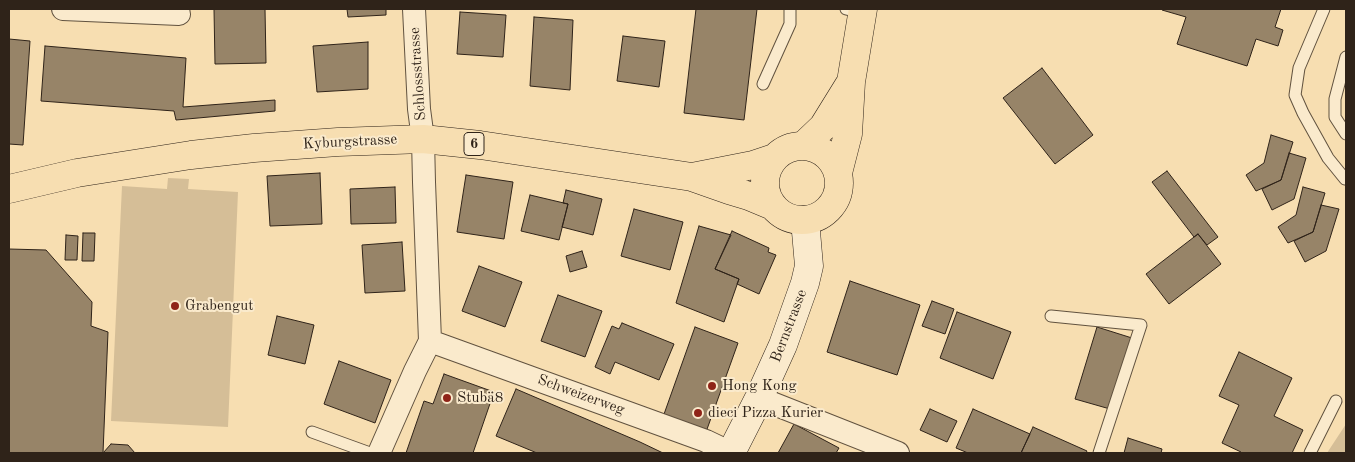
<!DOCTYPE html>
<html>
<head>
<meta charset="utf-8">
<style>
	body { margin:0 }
	#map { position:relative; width:1355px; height:462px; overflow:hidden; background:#f7deb1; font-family:"Old Standard TT",serif }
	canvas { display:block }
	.frame { position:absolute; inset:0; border:10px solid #2f2319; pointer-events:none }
</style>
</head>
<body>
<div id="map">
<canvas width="1355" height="462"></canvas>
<div class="frame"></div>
</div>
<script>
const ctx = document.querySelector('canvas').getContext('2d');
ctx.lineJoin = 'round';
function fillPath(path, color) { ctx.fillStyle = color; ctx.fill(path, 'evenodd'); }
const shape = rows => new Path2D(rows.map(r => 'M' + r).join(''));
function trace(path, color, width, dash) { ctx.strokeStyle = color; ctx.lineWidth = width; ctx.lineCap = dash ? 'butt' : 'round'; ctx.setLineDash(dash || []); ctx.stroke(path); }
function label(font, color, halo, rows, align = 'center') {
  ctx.font = font + ' "Old Standard TT",serif'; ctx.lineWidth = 4; ctx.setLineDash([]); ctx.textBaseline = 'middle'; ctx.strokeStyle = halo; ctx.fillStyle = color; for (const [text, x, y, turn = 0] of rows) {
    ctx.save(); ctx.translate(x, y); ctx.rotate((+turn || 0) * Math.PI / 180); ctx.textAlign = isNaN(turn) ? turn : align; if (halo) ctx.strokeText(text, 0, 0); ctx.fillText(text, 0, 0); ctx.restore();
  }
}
fillPath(shape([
	[168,178,189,179,188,189,238,192,228,427,111,421,122,186,167,189],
	[1346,424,1346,453,1327,453]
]), '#d5be97');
const building = shape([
	[214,9,265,9,266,63,215,64,214,9],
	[347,9,386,9,386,15,348,17,347,9],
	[696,9,757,9,744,120,684,113,696,9],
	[1162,9,1281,9,1275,27,1283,30,1278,46,1256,39,1247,66,1177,44,1186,17,1162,10,1162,9],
	[460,12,506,15,503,57,457,54,460,12],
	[534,17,573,20,570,90,530,86,534,17],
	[623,36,665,41,659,87,617,81,623,36],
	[9,39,30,41,23,145,9,144,9,39],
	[368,42,368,89,317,92,313,46,368,42],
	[45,46,186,58,183,107,275,100,275,111,176,120,174,111,41,101,45,46],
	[1042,68,1093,135,1055,164,1003,98,1042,68],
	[1271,135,1293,142,1281,180,1256,191,1246,175,1264,163,1271,135],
	[1289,153,1306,158,1294,199,1272,210,1262,189,1281,180,1289,153],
	[1167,171,1218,237,1207,245,1198,234,1194,237,1152,182,1167,171],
	[320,173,322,224,270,226,267,176,320,173],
	[466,175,513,182,504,239,457,232,466,175],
	[395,187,396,223,351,224,350,189,395,187],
	[1303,187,1325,193,1313,232,1288,243,1278,227,1296,215,1303,187],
	[566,190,602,199,593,235,562,227,568,204,563,203,566,190],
	[530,195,568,204,559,240,521,231,530,195],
	[1321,205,1339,209,1326,251,1305,262,1294,241,1313,232,1321,205],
	[634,209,683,222,670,270,621,256,634,209],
	[699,226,731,235,715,269,739,279,724,322,676,303,699,226],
	[732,231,769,248,768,252,776,255,759,294,737,284,739,279,715,269,732,231],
	[83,233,95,233,94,261,82,261,83,233],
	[1198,234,1221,264,1169,304,1146,274,1198,234],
	[66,235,78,236,77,260,65,260,66,235],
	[402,242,405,291,365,293,362,245,402,242],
	[9,249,46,250,92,302,91,326,108,332,103,453,9,453,9,249],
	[582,251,587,267,570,272,566,256,582,251],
	[479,266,522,282,505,327,462,311,479,266],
	[850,281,920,305,897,375,827,352,850,281],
	[558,295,602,311,585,357,541,341,558,295],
	[932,301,954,309,945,334,922,326,932,301],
	[957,312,1011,332,993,379,940,358,957,312],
	[277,316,314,325,305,364,268,355,277,316],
	[622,323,674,344,659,380,615,362,610,374,595,367,612,326,619,329,622,323],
	[695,327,738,343,706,432,663,417,695,327],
	[1097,327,1132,338,1110,409,1075,399,1097,327],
	[1239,352,1292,378,1274,416,1303,430,1292,453,1240,453,1241,452,1222,443,1239,405,1219,396,1239,352],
	[339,361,391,380,375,423,324,404,339,361],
	[444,374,494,392,473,453,406,453,424,401,433,404,444,374],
	[516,389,640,442,663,453,537,453,496,436,516,389],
	[930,409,957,421,947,442,920,430,930,409],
	[973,409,1030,434,1021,453,968,453,956,448,973,409],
	[794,424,839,448,836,453,778,453,794,424],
	[1033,427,1087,451,1086,453,1021,453,1033,427],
	[1128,438,1162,449,1161,453,1124,453,1128,438],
	[111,444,128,445,135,453,103,453,111,444]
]);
fillPath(building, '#978468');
trace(building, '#2f2319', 1);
const lane = shape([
	[846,9,863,13],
	[1324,9,1299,68,1295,95,1303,113,1328,158,1345,179],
	[1346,57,1335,99,1335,117,1346,134],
	[763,84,790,24,790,9],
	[1051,316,1141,325,1099,453],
	[312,432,370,453],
	[1310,453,1336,401]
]);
const street = shape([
	[63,9,179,14],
	[430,341,706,441,731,453],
	[759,398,898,453],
	[379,453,415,371,430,341,424,182,423,139,419,109,414,9]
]);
const secondary = shape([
	[731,453,759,398,783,345,805,283,809,266,805,220]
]);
const primary = shape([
	'765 183a37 37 0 1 1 74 0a37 37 0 1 1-74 0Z',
	[803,146,823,127,849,85],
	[838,173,848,134,851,82,863,9],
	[692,177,753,165,774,158],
	[9,189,77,173,191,155,254,148,338,142,423,139,480,145,692,177,729,190,749,196,773,206]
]);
trace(lane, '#61523f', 13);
trace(street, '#61523f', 24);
trace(secondary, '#2f2319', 29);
trace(primary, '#2f2319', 29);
trace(lane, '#faeacc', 11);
trace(street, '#faeacc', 22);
trace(secondary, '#faeacc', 28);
trace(primary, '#f7deb1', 28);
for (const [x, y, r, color] of [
	[175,306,5,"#8f2418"],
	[712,386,5,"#8f2418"],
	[447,398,5,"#8f2418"],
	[698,413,5,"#8f2418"]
]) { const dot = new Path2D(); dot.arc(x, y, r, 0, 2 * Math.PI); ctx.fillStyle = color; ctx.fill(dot); trace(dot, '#faeacc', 2); }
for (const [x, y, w] of [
	[474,144,20]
]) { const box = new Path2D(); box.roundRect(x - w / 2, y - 11.5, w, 23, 4); ctx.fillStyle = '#faeacc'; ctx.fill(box); trace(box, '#2f2319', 1); }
label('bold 14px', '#2f2319', null, [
	["6",474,144]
]);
label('15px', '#2f2319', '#faeacc', [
	["Schlossstrasse",418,74,-94],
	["Kyburgstrasse",350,142,-3],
	["Bernstrasse",789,326,-69],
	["Schweizerweg",581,395,20]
]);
label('15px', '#2f2319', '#faeacc', [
	["Grabengut",185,306],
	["Hong Kong",722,386],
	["Stubä8",457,398],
	["dieci Pizza Kurier",708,413]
], 'left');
</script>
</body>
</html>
